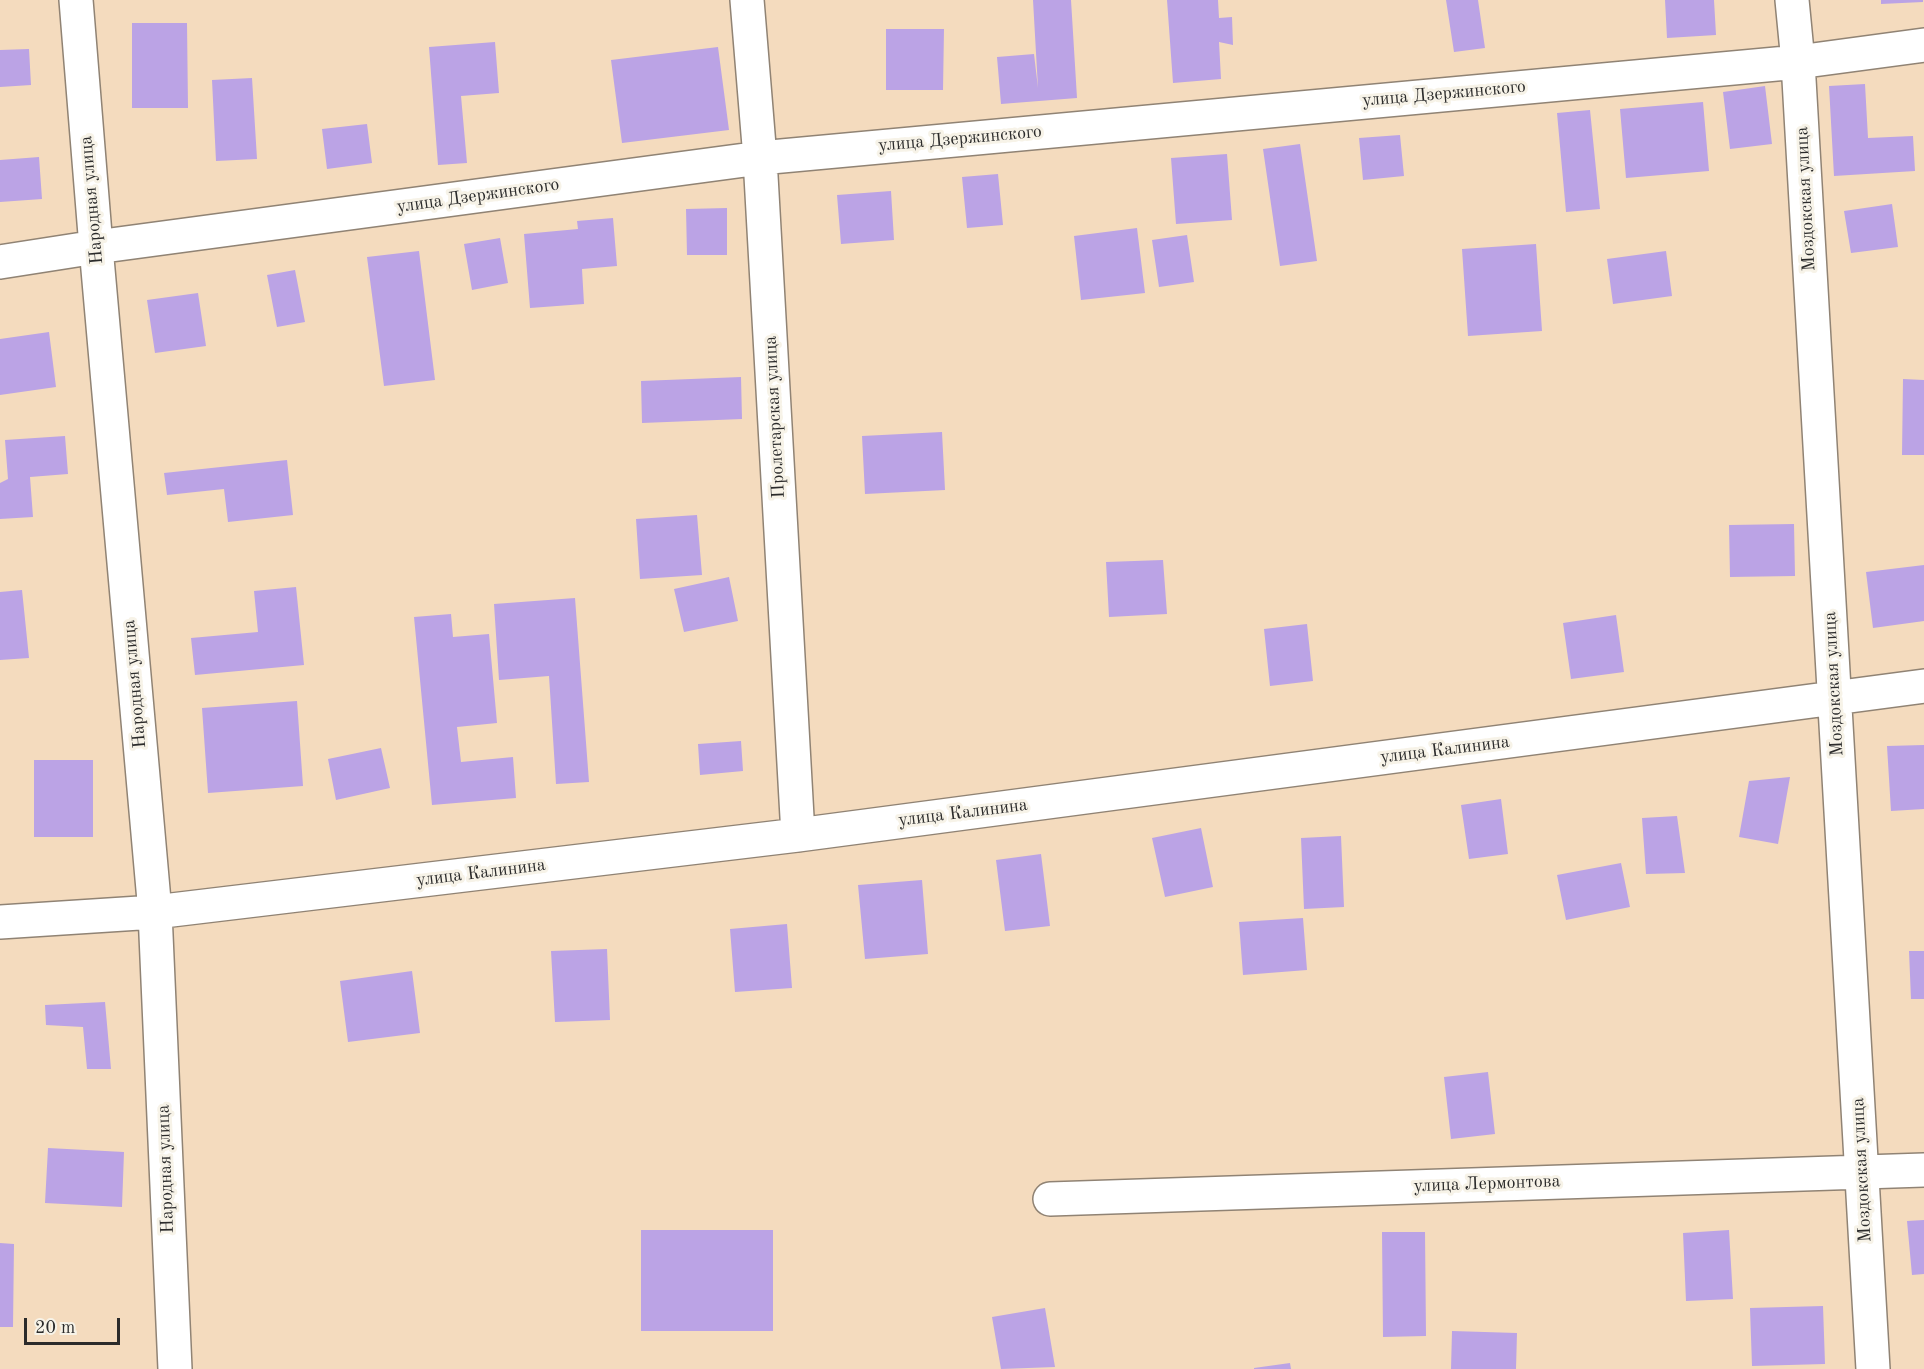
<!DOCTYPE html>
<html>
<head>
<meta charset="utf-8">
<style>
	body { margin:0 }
	#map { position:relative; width:1924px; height:1369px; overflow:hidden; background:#f4dbbe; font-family:"Old Standard TT",serif }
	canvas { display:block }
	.scale { position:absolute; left:24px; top:1318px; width:96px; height:27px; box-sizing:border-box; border:3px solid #2b2b2b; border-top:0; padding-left:8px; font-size:18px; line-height:21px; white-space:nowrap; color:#2b2b2b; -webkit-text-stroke:4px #f7f3e8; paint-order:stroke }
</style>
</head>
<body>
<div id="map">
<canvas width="1924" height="1369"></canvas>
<div class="scale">20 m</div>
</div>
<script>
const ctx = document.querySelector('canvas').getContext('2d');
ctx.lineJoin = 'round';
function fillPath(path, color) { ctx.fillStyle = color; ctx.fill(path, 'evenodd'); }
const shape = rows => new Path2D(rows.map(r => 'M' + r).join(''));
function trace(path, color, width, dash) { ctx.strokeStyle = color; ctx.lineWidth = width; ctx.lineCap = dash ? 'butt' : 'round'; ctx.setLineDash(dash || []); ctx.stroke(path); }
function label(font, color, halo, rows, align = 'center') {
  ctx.font = font + ' "Old Standard TT",serif'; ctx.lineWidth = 6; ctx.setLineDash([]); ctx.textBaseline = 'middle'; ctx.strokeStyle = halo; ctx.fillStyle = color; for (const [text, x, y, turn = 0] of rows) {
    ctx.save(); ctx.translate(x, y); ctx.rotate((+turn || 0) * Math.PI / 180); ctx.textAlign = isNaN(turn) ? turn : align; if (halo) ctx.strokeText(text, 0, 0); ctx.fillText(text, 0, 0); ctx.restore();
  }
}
fillPath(shape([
	[1033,0,1071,0,1077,98,1001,104,997,57,1034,54,1038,88],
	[1167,0,1218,0,1219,18,1232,17,1233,45,1219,42,1221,79,1173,83],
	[1446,0,1478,0,1485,48,1454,52],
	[1665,0,1714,0,1716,35,1667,38],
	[1881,0,1923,0,1923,2,1881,4],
	[132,23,187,23,188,108,132,108],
	[886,29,944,29,943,90,886,90],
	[495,42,499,93,461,96,467,163,438,165,429,47],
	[718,47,729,130,622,143,611,60],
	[29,49,31,85,0,87,0,50],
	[252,78,257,159,216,161,212,80],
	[1865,84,1868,138,1913,136,1915,171,1834,176,1829,86],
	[1765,86,1772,144,1730,149,1723,92],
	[1703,102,1709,171,1626,178,1620,109],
	[1590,110,1600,209,1566,212,1557,113],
	[367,124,372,163,327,169,322,129],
	[1400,135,1404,176,1363,180,1359,138],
	[1300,144,1317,261,1280,266,1263,149],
	[1227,154,1232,220,1176,224,1171,158],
	[39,157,42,199,0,202,0,160],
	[998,174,1003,225,967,228,962,177],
	[891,191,894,240,841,244,837,195],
	[1892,204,1898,247,1851,253,1844,211],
	[727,208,727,255,687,255,686,209],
	[613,218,617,266,582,269,584,304,530,308,524,234,578,229,577,221],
	[1137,228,1145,293,1081,300,1074,236],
	[1187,235,1194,282,1159,287,1152,240],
	[500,238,508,283,472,290,464,244],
	[1536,244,1542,331,1468,336,1462,249],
	[419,251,435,380,384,386,367,257],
	[1666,251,1672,296,1613,304,1607,259],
	[295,270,305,322,277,327,267,275],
	[198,293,206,346,155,353,147,300],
	[49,332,56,387,0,395,0,339],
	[741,377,742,419,642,423,641,381],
	[1903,379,1924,380,1924,455,1902,455],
	[942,432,945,490,865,494,862,436],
	[65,436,68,474,30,477,33,517,0,519,0,483,8,479,5,440],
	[287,460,293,515,228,522,224,489,167,495,164,473],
	[697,515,702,575,640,579,636,519],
	[1794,524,1795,576,1730,577,1729,525],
	[1163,560,1167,614,1109,617,1106,562],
	[1924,565,1924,621,1873,628,1866,572],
	[729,577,738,621,684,632,674,589],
	[296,587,304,665,195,675,191,638,258,632,254,591],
	[22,590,29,658,0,660,0,592],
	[575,598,589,782,556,784,549,676,499,680,494,604],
	[451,614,453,637,489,634,497,723,457,727,461,762,513,757,516,798,432,805,414,617],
	[1616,615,1624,672,1571,679,1563,623],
	[1307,624,1313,681,1270,686,1264,629],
	[297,701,303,786,208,793,202,708],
	[741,741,743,771,700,775,698,744],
	[1924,745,1924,809,1891,811,1887,746],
	[381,748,390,788,336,800,328,759],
	[34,760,93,760,93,837,34,837],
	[1790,777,1778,844,1739,837,1749,781],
	[1501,799,1508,854,1469,859,1461,805],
	[1677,816,1685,873,1646,874,1642,818],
	[1201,828,1213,887,1165,897,1152,838],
	[1341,836,1344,907,1304,909,1301,838],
	[1041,854,1050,926,1005,931,996,860],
	[1621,863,1630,907,1566,920,1557,875],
	[922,880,928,954,865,959,858,885],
	[1303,918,1307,970,1243,975,1239,922],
	[787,924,792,988,735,992,730,929],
	[607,949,610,1020,555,1022,551,951],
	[1909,951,1924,951,1924,999,1911,999],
	[412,971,420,1033,348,1042,340,981],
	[105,1002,111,1069,87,1069,83,1027,46,1025,45,1005],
	[1488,1072,1495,1134,1451,1139,1444,1077],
	[48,1148,124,1152,122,1207,45,1203],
	[1924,1220,1924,1274,1912,1275,1907,1221],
	[641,1230,773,1230,773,1331,641,1331],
	[1729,1230,1733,1299,1686,1301,1683,1233],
	[1382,1232,1425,1232,1426,1336,1383,1337],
	[0,1243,14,1244,13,1327,0,1327],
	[1823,1306,1825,1364,1752,1366,1750,1308],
	[1045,1308,1055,1367,1001,1369,992,1317],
	[1452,1331,1517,1333,1516,1369,1451,1369],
	[1290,1363,1291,1369,1254,1369,1254,1368]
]), '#bba3e5');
const minor = shape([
	[76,0,96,247,155,912,175,1369],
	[747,0,760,158,798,835],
	[1792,0,1798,62,1873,1369],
	[0,262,96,247,760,158,1798,62,1924,45],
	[0,922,155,912,798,835,1924,686],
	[1050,1199,1924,1170]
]);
trace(minor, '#908374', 36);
trace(minor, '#fff', 33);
label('18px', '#2b2b2b', '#f7f3e8', [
	["улица Дзержинского",1444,94,-5],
	["улица Дзержинского",960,139,-5],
	["улица Дзержинского",478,196,-8],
	["Моздокская улица",1806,199,-93],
	["Народная улица",92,200,-95],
	["Пролетарская улица",775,417,-93],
	["Народная улица",135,684,-95],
	["Моздокская улица",1834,684,-93],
	["улица Калинина",1445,750,-7],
	["улица Калинина",963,813,-7],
	["улица Калинина",481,873,-7],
	["Народная улица",166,1169,-92],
	["Моздокская улица",1862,1170,-93],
	["улица Лермонтова",1487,1184,-2]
]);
</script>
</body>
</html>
